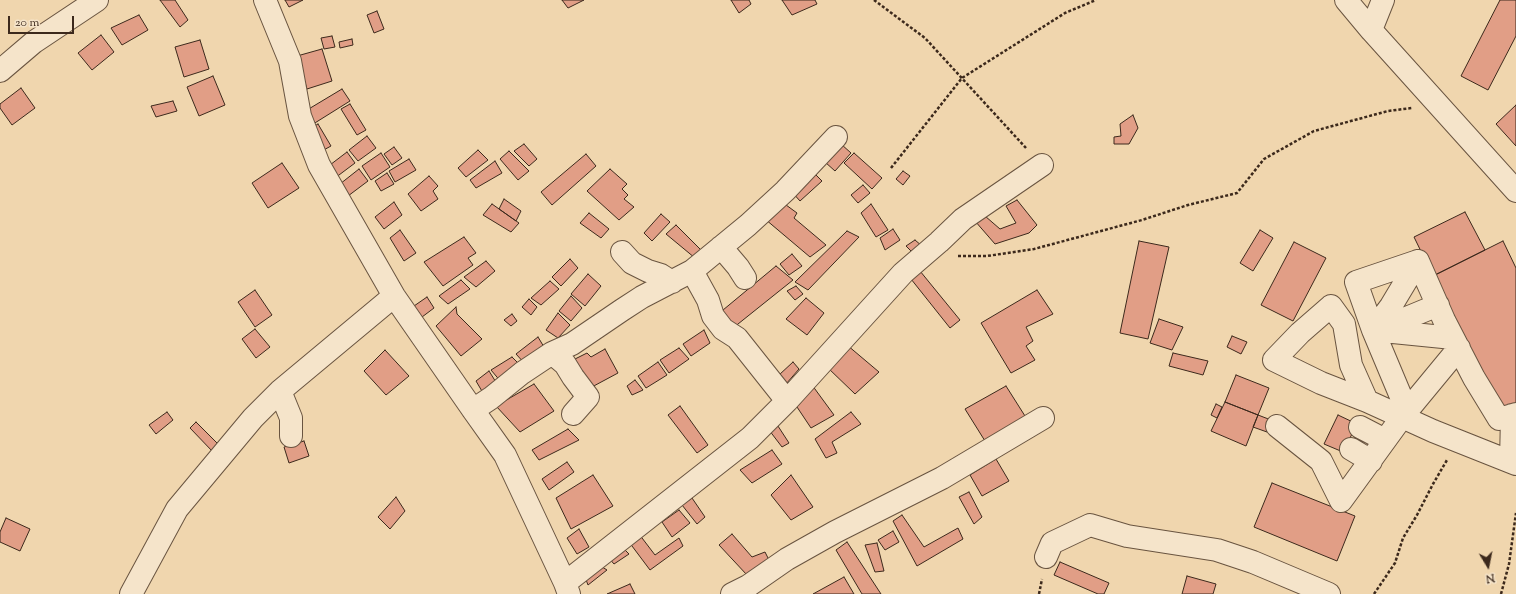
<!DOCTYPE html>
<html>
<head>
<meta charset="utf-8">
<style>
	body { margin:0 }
	#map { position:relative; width:1516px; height:594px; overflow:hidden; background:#f0d6ae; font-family:"Sorts Mill Goudy",serif }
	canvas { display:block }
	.north { position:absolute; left:1468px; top:546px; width:40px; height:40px; -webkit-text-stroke:3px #f5e4ca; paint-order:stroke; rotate:170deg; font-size:11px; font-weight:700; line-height:16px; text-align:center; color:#3c291c }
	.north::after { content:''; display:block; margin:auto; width:14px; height:18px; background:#3c291c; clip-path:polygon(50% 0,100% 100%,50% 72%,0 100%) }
	.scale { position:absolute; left:8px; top:16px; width:66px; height:18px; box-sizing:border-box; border:2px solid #3c291c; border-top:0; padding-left:5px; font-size:12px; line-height:14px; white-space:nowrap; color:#3c291c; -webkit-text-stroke:3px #f5e4ca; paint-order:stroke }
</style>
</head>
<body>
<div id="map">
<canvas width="1516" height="594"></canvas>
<div class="north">N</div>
<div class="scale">20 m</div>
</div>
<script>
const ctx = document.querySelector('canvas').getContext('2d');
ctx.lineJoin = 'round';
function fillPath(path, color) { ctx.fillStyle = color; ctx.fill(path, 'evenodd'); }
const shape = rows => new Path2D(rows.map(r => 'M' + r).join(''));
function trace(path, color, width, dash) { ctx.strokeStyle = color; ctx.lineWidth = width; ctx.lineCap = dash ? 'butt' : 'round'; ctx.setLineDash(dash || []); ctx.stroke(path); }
const building = shape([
	[160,0,175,0,188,20,180,27,160,0],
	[285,0,303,0,289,7,285,0],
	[562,0,584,0,568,8,562,0],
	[731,0,749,0,751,4,739,13,731,0],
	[782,0,815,0,817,4,792,15,782,0],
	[1500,0,1516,0,1516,36,1488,90,1461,76,1500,0],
	[377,11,384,29,374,33,367,15,377,11],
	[139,15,148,30,122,45,111,28,139,15],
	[101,35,114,52,92,70,78,53,101,35],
	[332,36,335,47,324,49,321,38,332,36],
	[352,39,353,45,340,48,339,42,352,39],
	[200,40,209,69,184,77,175,47,200,40],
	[322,49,332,81,307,89,297,56,322,49],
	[213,76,225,105,199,116,187,87,213,76],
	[21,88,35,108,12,125,0,108,0,104,21,88],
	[342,89,350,101,310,126,302,113,342,89],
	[173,101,177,111,156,117,151,106,173,101],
	[350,104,366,130,357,135,341,109,350,104],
	[1516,105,1516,146,1496,124,1516,105],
	[1133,115,1138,128,1129,144,1114,144,1114,137,1121,136,1120,124,1133,115],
	[318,124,331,146,320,152,308,130,318,124],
	[367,136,376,148,358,161,349,150,367,136],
	[524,144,537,159,529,166,514,151,524,144],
	[841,144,851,153,835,171,825,162,841,144],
	[394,147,402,158,392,165,384,154,394,147],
	[478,150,488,160,466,177,458,168,478,150],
	[509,151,529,171,518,180,500,159,509,151],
	[347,152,355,163,335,178,326,168,347,152],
	[381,153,390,167,371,180,362,166,381,153],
	[854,153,882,178,872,189,844,163,854,153],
	[586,154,596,166,552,205,541,192,586,154],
	[409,159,416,170,395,182,389,171,409,159],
	[495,161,502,173,476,188,470,180,495,161],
	[282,163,299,188,268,208,252,183,282,163],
	[359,169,368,181,348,196,340,184,359,169],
	[610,169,627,184,622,189,628,195,624,199,634,207,619,220,587,191,610,169],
	[903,171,910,176,903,185,896,179,903,171],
	[813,172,822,181,800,201,792,192,813,172],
	[387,173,394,184,381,191,375,181,387,173],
	[429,176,438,186,433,191,438,199,421,211,408,194,429,176],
	[863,185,870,193,858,203,851,195,863,185],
	[504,199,521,211,516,221,499,209,504,199],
	[1017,200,1037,225,1029,233,995,244,975,221,985,216,1000,229,1016,223,1006,206,1017,200],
	[394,202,402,215,384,229,375,217,394,202],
	[782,202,797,213,794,218,826,245,810,257,765,219,782,202],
	[492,204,519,223,511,232,483,215,492,204],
	[871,204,888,230,876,237,861,213,871,204],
	[1465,212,1485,250,1433,276,1414,237,1465,212],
	[589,213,609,229,601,238,580,223,589,213],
	[661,214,670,222,652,241,644,233,661,214],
	[676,225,702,251,695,258,666,234,676,225],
	[893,229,900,240,885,250,880,238,893,229],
	[400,230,416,253,404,261,390,238,400,230],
	[1260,230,1273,238,1253,271,1240,263,1260,230],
	[847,231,859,237,808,290,795,282,847,231],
	[464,237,476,253,468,258,473,265,443,286,424,262,464,237],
	[915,240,922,246,913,253,906,246,915,240],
	[1139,241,1169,247,1148,339,1120,333,1139,241],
	[1503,241,1516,268,1516,403,1501,411,1433,276,1503,241],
	[1294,242,1326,258,1293,321,1261,305,1294,242],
	[792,254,802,266,789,275,780,264,792,254],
	[570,259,578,268,561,286,552,277,570,259],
	[486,261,495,271,476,287,464,277,486,261],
	[776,266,793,280,733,328,717,315,776,266],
	[920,271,960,320,950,328,911,279,920,271],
	[588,274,601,286,585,306,571,294,588,274],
	[461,280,470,289,448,304,439,296,461,280],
	[550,281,559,289,541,305,531,298,550,281],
	[796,286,803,294,795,300,787,291,796,286],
	[255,290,272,315,255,327,238,302,255,290],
	[1037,290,1053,314,1026,327,1033,341,1026,346,1035,360,1011,373,981,323,1037,290],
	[571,296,582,308,571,321,559,311,571,296],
	[427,297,434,308,422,317,414,306,427,297],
	[806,298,824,313,807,335,786,319,806,298],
	[529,299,537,307,531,315,522,307,529,299],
	[456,307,457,314,482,339,461,356,436,326,456,307],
	[558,313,570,325,558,338,546,330,558,313],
	[512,314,517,321,511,326,504,320,512,314],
	[1159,319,1183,327,1172,350,1150,343,1159,319],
	[255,329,270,347,256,358,242,339,255,329],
	[704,330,710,343,691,356,683,344,704,330],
	[1232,336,1247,342,1241,354,1227,347,1232,336],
	[538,337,547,352,526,365,516,354,538,337],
	[847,345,879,372,855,394,827,367,847,345],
	[679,348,689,359,669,373,660,360,679,348],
	[605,349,618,373,590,388,573,360,587,353,591,357,605,349],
	[385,350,409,376,386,395,364,371,385,350],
	[1173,353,1208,361,1203,375,1169,366,1173,353],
	[512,357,523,368,502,383,491,370,512,357],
	[658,362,667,375,646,388,638,376,658,362],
	[793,362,799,369,786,384,779,375,793,362],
	[489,371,499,387,486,398,476,381,489,371],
	[1236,375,1269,388,1258,415,1225,402,1236,375],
	[635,380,643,390,632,395,627,386,635,380],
	[534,384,554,411,520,432,496,406,534,384],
	[812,385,834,415,811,428,793,401,812,385],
	[1006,386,1025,416,985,441,965,409,1006,386],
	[1225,402,1258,415,1246,446,1211,431,1225,402],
	[1216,404,1222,407,1217,418,1211,415,1216,404],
	[680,406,708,445,697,453,668,415,680,406],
	[167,412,173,420,156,434,149,425,167,412],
	[851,412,861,424,832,442,837,453,826,458,815,439,851,412],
	[1258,415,1271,420,1267,432,1253,427,1258,415],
	[1338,415,1357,424,1343,452,1324,444,1338,415],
	[196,422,220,446,213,452,190,428,196,422],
	[776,423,789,443,782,447,769,430,776,423],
	[568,429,579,440,539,460,532,450,568,429],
	[304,441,309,456,289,463,284,447,304,441],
	[772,450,782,464,752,483,740,470,772,450],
	[996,459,1009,481,982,496,970,475,996,459],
	[567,462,574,472,549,490,542,479,567,462],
	[593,475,613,506,571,529,556,498,593,475],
	[791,475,813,507,791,520,771,495,791,475],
	[1272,483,1355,516,1337,561,1254,527,1272,483],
	[969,492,982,517,974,524,959,497,969,492],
	[396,497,405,511,390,529,378,517,396,497],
	[692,498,705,517,697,524,682,505,692,498],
	[679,510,690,523,672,537,662,522,679,510],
	[902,515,924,547,958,528,963,539,917,566,893,521,902,515],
	[6,518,30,529,20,551,0,542,0,532,6,518],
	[579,529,589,547,577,554,567,538,579,529],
	[893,531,899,542,885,550,878,540,893,531],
	[639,534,655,555,679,538,683,546,650,570,629,542,639,534],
	[732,534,752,557,765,552,770,562,747,575,719,545,732,534],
	[847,542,881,594,862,594,836,550,847,542],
	[877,543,884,571,875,572,865,545,877,543],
	[622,547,629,554,614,564,608,557,622,547],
	[1060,562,1109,583,1104,594,1098,594,1054,575,1060,562],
	[599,565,607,570,588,585,585,577,599,565],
	[1187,576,1216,584,1213,594,1182,594,1187,576],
	[844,577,854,594,813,594,844,577],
	[630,584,635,594,607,594,630,584]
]);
fillPath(building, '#e19e86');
trace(building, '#3c291c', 1);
const minor = shape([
	[265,0,290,61,300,116,319,165,394,296,473,410,505,455,565,583,569,594],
	[1346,0,1371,30,1516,191],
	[1371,30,1383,0],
	[0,71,34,42,97,0],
	[721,247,738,267,745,278],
	[622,252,632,263,648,271,661,275,672,282],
	[1418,261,1391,306,1373,330,1356,282,1418,261],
	[1418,261,1444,320,1474,378,1499,419,1516,414],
	[692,271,708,300,713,316,723,329,737,338,787,401],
	[1380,329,1438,305],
	[552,353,565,364,573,377,588,397,573,414],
	[280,391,291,418,291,436],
	[1367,401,1351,365,1344,324,1331,306,1300,333,1274,360,1321,383,1367,401,1433,431,1516,464],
	[473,410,491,398,522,373,552,353,572,344,622,310,642,297,692,271,748,225,785,191,836,137],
	[1407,411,1373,330,1453,338],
	[1277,426,1321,461,1341,501,1402,417,1459,348],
	[1360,427,1385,440],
	[1351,449,1371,461],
	[1511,462,1512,415],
	[1046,557,1052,543,1090,525,1127,536,1217,550,1253,562,1329,594],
	[565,583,750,438,787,401,903,273,939,242,963,219,1042,165],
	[131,594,177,509,253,418,280,391,394,296],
	[732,594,748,586,787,559,835,532,942,478,1043,418]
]);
trace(minor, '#695440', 24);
trace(shape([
	[874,0,925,38,1026,148],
	[891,168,962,78,1065,13,1096,0],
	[958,256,987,256,1034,249,1142,220,1188,205,1237,193,1264,159,1314,131,1388,111,1412,108],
	[1039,594,1042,579],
	[1374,594,1395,563,1403,538,1417,515,1433,484,1447,460],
	[1501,594,1509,564,1516,513]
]), '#3c291c', 2.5, [3, 2]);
trace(minor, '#f5e4ca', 22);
</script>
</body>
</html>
